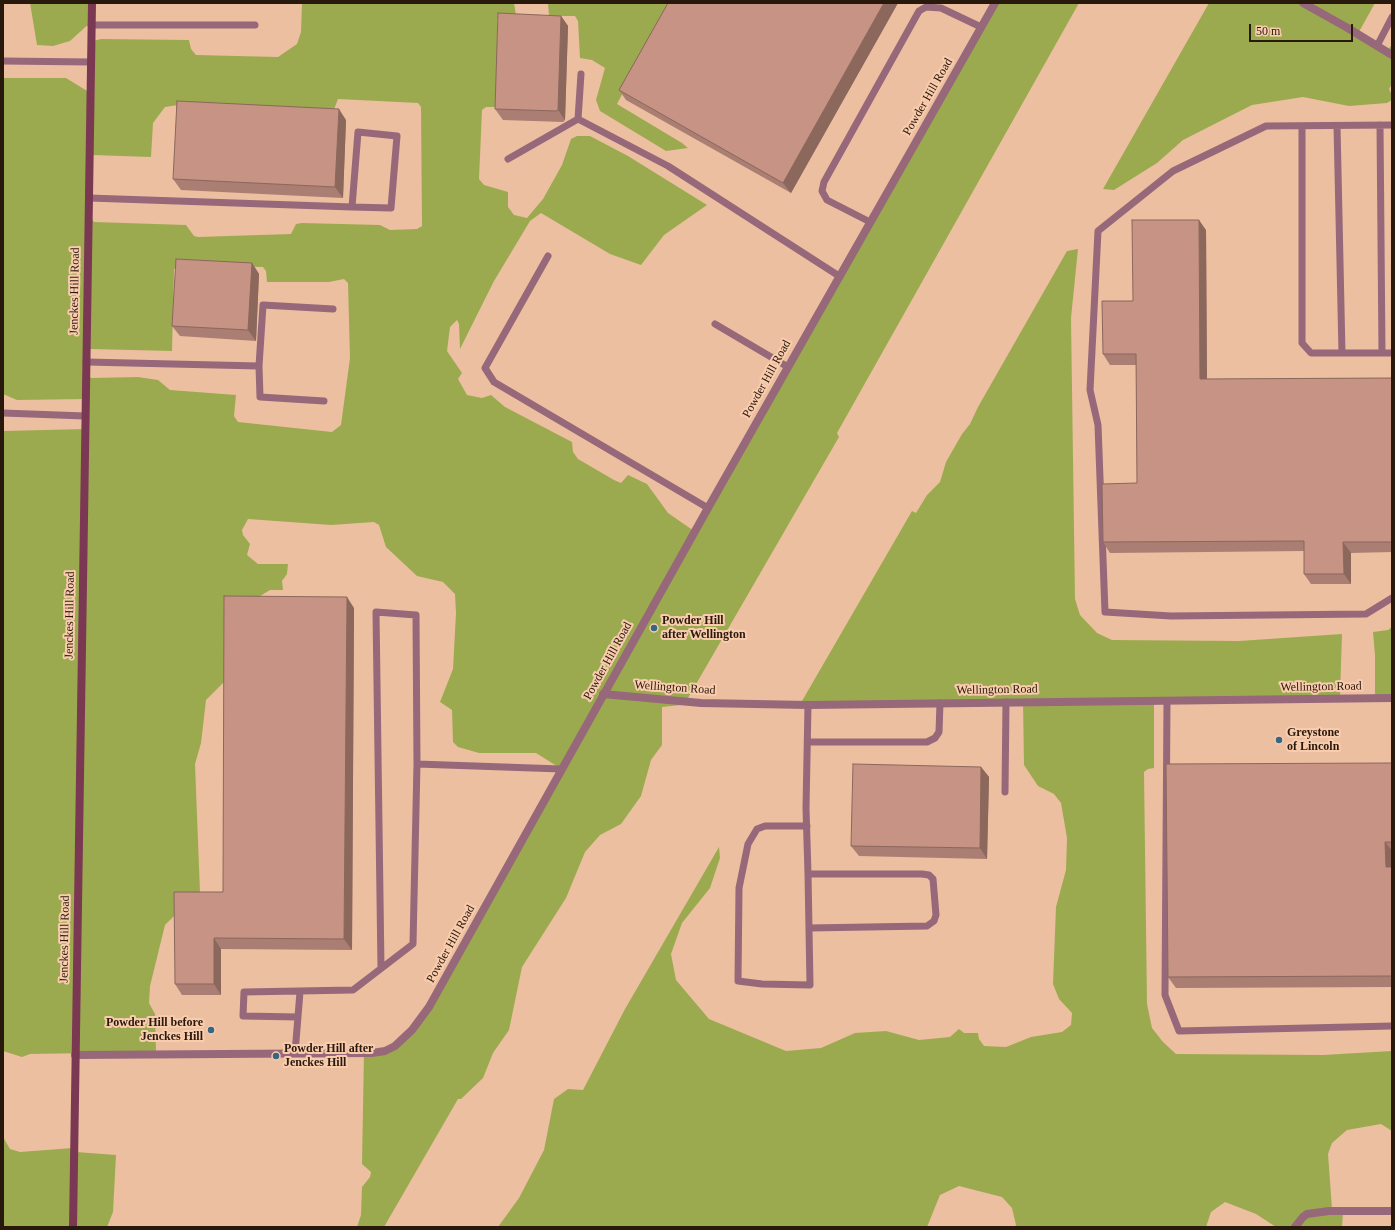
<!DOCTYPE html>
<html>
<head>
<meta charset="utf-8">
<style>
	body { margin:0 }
	#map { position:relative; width:1395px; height:1230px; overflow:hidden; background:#ecbfa0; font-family:Georgia,serif }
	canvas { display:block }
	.frame { position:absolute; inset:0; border:4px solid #29190d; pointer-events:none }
	.scale { position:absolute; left:1249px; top:24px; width:104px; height:18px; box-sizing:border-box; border:2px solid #29190d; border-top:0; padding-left:5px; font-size:12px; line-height:14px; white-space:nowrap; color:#29190d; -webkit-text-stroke:3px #f9ccad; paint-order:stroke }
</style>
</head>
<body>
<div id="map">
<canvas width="1395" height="1230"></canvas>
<div class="frame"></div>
<div class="scale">50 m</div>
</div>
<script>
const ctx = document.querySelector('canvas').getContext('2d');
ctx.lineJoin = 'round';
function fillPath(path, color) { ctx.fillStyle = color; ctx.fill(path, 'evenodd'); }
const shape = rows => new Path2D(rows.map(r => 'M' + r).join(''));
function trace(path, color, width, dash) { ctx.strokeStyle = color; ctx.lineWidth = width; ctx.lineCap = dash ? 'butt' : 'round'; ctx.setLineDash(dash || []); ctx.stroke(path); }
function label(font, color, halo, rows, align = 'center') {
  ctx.font = font + ' Georgia,serif'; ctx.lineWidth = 4; ctx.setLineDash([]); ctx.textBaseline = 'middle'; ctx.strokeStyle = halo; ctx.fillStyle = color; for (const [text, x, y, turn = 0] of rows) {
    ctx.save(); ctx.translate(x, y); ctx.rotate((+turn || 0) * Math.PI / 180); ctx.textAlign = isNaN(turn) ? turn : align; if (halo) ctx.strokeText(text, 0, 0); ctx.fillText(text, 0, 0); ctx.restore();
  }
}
fillPath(shape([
	[30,3,93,3,92,21,70,41,53,46,37,45],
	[302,3,514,3,516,15,502,16,497,19,498,107,486,107,482,110,479,179,484,185,508,192,508,207,514,215,527,218,543,199,562,165,571,139,577,136,590,136,628,156,707,205,664,235,641,265,610,254,541,213,530,221,494,281,460,349,459,324,457,320,450,327,447,351,462,373,458,379,467,395,482,398,491,395,505,407,572,442,573,452,578,459,614,480,621,483,628,475,647,484,668,513,694,531,995,3,1079,3,837,433,839,437,688,698,690,704,662,707,662,745,651,760,641,796,621,824,600,835,585,852,566,898,522,967,509,1030,493,1053,483,1078,461,1099,458,1099,384,1227,357,1227,361,1215,362,1187,370,1177,371,1172,362,1164,364,1052,384,1050,399,1042,432,1003,560,768,536,753,479,753,458,747,453,742,452,710,440,702,453,669,456,613,455,594,443,582,417,576,386,547,379,525,374,522,331,525,248,519,242,530,243,535,250,544,247,555,258,564,288,564,287,574,282,581,283,590,270,590,252,601,227,679,206,700,201,743,195,764,200,892,194,905,175,915,165,925,150,986,149,1003,155,1014,156,1052,30,1054,22,1057,3,1051,3,431,87,429,86,399,17,400,3,394,3,78,66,78,92,94,93,41,101,39,189,40,191,49,196,55,278,57,297,44,301,32],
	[338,99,418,103,421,107,422,226,417,229,390,230,380,225,302,223,296,224,291,234,198,237,194,236,186,225,94,222,90,217,92,155,151,157,153,123,165,107,178,105,333,112],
	[179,266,263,267,266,271,267,282,329,282,344,279,348,283,350,358,341,425,332,432,238,422,234,416,236,395,170,390,158,380,138,377,91,378,88,374,89,349,172,351,174,269],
	[548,3,671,3,617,104,682,143,688,148,666,151,600,111,596,100,605,68,592,60,580,58,578,21,575,16,549,16],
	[1209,3,1375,3,1360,30,1360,33,1388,50,1392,44,1392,84,1389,89,1392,95,1392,100,1387,103,1349,106,1303,97,1252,105,1183,140,1157,163,1114,190,1103,189],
	[1078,249,1071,318,1075,599,1080,615,1097,633,1112,640,1239,641,1342,634,1340,695,1154,701,1154,768,1148,769,1144,772,1147,1004,1152,1028,1163,1042,1176,1054,1323,1055,1392,1051,1392,1131,1381,1124,1347,1130,1332,1143,1328,1154,1332,1209,1343,1212,1342,1227,1276,1227,1256,1214,1225,1202,1211,1212,1206,1227,1015,1227,1016,1225,1012,1208,1002,1197,959,1186,940,1195,927,1227,498,1227,519,1198,544,1150,554,1099,568,1089,583,1090,625,1009,719,847,720,858,710,888,682,923,671,954,676,980,709,1019,786,1051,821,1048,855,1033,886,1031,919,1040,950,1037,959,1029,964,1033,978,1033,979,1039,984,1046,1006,1047,1031,1037,1062,1032,1071,1025,1072,1013,1059,999,1053,984,1056,907,1066,870,1067,838,1061,803,1054,794,1038,786,1024,765,1023,701,802,701,912,511,916,513,927,495,940,482,946,462,962,434,970,424,978,407,1067,251],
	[1392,627,1392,697,1375,695,1375,655,1373,632,1388,630],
	[3,1137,10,1149,20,1152,73,1148,76,1152,116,1155,113,1212,107,1227,3,1227]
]), '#9caa4f');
trace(shape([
	[91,25,255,25],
	[1377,46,1392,17],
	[3,61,91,62],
	[581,74,578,119,668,166,839,276],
	[1380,125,1382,353],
	[1392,125,1266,126,1173,171,1098,231,1090,390,1098,425,1105,612,1171,616,1366,614,1392,598],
	[1337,126,1342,353],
	[1302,127,1302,343,1311,353,1392,353],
	[508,159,578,119],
	[89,198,352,207,391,208,397,136,358,132,352,207],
	[870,222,827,200,822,191,824,182,919,11,926,7,941,8,981,27],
	[548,256,485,368,494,382,708,508],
	[715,324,788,367],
	[86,362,259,366,263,305,333,309],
	[259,366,260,397,324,401],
	[3,413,85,416],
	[1167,701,1165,995,1179,1031,1392,1026],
	[808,742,927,742,935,738,939,732,940,703],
	[1005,792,1006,702],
	[807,826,765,826,757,829,748,844,739,888,738,981,762,984,810,985,808,874,806,808,808,705],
	[808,874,922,874,929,875,933,879,936,915,934,921,927,926,809,928],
	[381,968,376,612,416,615,417,764,561,769],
	[298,1017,243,1016,244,992,353,990,413,944,417,764],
	[295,1053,300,992]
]), '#976879', 7);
trace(shape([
	[1303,3,1346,27,1392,55],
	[603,694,701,703,808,705,1392,698],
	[75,1055,372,1053,385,1051,395,1046,412,1030,429,1007,708,508,995,3],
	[1295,1227,1303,1217,1307,1214,1329,1211,1392,1211]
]), '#976879', 8);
trace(shape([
	[73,1227,92,3]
]), '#7a3852', 8);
fillPath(shape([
	[668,3,898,3,791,193,626,100,619,90],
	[561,16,568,26,565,120,563,122,503,120,495,109],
	[346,120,343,198,181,190,173,179],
	[1206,230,1207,379,1392,378,1392,552,1351,553,1351,584,1311,584,1304,574,1304,551,1110,553,1103,542,1137,483,1136,365,1110,365,1103,354,1133,301],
	[252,263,259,274,256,341,180,336,172,326],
	[354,608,352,950,221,949,221,995,182,995,175,984,223,892],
	[1392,763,1392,987,1176,988,1168,977],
	[981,767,989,777,987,859,859,856,851,846]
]), '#aa7e72');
fillPath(shape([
	[884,3,898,3,791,193,783,183],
	[561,16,568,26,565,120,558,110],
	[339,109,346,120,343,198,335,187],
	[1199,220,1206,230,1207,390,1200,379],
	[252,263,259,274,256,341,248,330],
	[1343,542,1351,553,1351,584,1344,574],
	[347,597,354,608,352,950,344,939],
	[981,767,989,777,987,859,980,848],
	[1385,842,1392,851,1392,876,1386,867],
	[214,938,221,949,221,995,214,984]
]), '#8b675c');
const building = shape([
	[668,3,884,3,783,183,619,90,668,3],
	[498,13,561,16,558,110,556,111,495,109,498,13],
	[177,101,339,109,335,187,173,179,177,101],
	[1132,220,1199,220,1200,379,1392,378,1392,542,1343,542,1344,574,1304,574,1304,541,1103,542,1102,484,1137,483,1136,354,1103,354,1102,301,1133,301,1132,220],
	[176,259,252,263,248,330,172,326,176,259],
	[224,596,347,597,344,939,214,938,214,984,175,984,174,892,223,892,224,596],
	[1392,763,1392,842,1385,842,1386,867,1392,867,1392,976,1168,977,1166,764,1392,763],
	[853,764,981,767,980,848,851,846,853,764]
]);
fillPath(building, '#c69384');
trace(building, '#8b675c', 1);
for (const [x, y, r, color] of [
	[654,628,4,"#356784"],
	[1279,740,4,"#356784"],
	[211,1030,4,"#356784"],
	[276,1056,4,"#356784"]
]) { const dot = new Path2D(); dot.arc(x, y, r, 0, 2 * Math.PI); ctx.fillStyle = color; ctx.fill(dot); trace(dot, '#f9ccad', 1.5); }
label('12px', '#29190d', '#f9ccad', [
	["Powder Hill Road",928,97,-60],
	["Jenckes Hill Road",75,291,-89],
	["Powder Hill Road",767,379,-61],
	["Jenckes Hill Road",70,615,-89],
	["Powder Hill Road",608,661,-61],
	["Wellington Road",1321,687,-1],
	["Wellington Road",675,688,4],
	["Wellington Road",997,690,-1],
	["Jenckes Hill Road",65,939,-89],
	["Powder Hill Road",451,944,-61]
]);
label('bold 12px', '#29190d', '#f9ccad', [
	["Powder Hill",662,621],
	["after Wellington",662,635],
	["Greystone",1287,733],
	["of Lincoln",1287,747],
	["Powder Hill before",203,1023,"right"],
	["Jenckes Hill",203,1037,"right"],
	["Powder Hill after",284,1049],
	["Jenckes Hill",284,1063]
], 'left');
</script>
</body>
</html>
